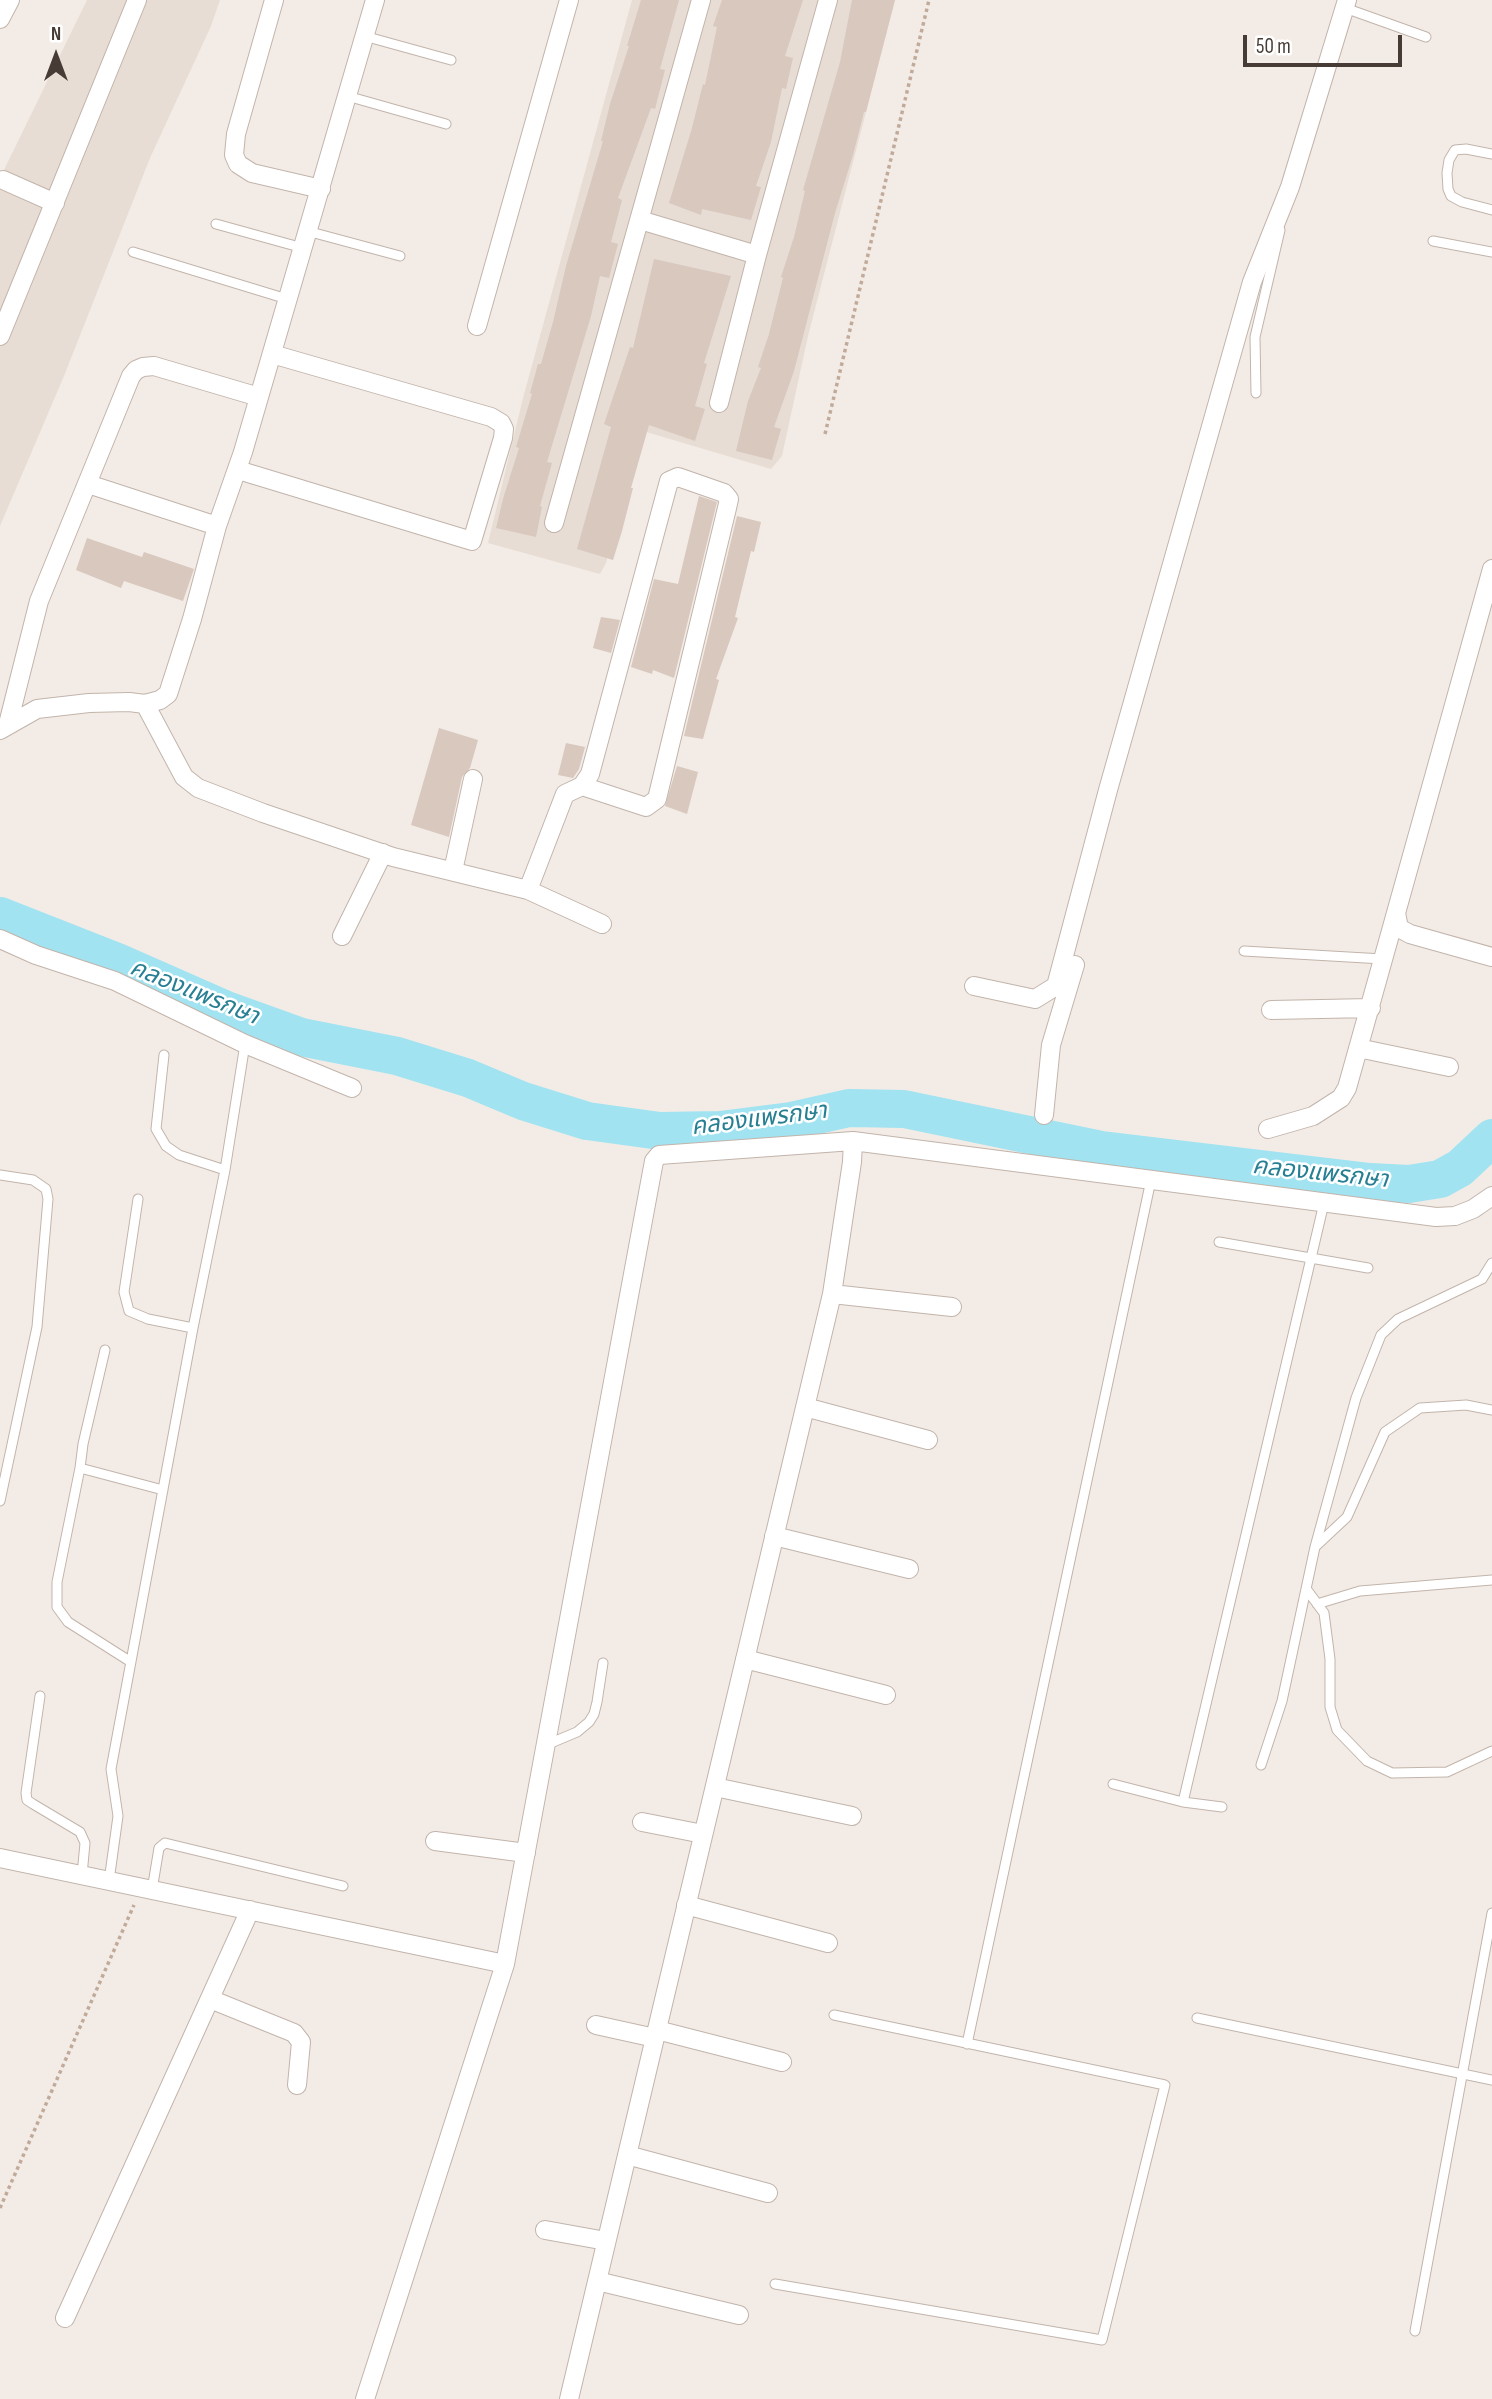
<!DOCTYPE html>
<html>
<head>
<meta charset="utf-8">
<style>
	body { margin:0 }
	#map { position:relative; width:1492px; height:2399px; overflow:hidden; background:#f3ece6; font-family:"Sofia Sans Condensed",sans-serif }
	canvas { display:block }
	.north { position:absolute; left:21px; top:21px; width:70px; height:70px; -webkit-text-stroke:5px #fff; paint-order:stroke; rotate:0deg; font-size:19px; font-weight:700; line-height:28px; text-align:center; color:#463b35 }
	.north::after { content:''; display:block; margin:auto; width:24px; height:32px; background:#463b35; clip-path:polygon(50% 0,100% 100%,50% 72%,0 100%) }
	.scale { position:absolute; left:1243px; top:35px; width:159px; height:32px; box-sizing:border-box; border:4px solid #463b35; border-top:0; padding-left:9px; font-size:21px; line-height:24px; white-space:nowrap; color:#463b35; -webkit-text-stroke:5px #fff; paint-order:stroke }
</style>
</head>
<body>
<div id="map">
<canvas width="1492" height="2399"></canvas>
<div class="north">N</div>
<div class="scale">50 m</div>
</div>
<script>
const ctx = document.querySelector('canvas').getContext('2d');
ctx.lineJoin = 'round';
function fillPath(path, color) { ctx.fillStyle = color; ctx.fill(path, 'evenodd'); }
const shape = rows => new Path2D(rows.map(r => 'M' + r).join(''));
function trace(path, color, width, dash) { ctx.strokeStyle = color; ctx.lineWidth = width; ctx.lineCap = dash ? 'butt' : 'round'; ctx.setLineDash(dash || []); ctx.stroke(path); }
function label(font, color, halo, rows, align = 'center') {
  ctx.font = font + ' "Sofia Sans Condensed","Noto Sans Thai",sans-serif'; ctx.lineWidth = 5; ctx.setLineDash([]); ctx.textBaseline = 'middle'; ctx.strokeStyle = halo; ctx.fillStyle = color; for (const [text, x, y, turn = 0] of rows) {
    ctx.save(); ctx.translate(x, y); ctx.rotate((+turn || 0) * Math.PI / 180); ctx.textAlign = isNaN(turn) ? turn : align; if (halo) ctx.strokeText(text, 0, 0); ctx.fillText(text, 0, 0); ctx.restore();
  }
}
fillPath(shape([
	[87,0,220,0,211,26,150,158,64,376,0,526,0,178],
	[632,0,895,0,808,336,782,456,771,469,643,431,606,563,600,574,488,543,523,398]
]), '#e7ddd4');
trace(shape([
	[0,916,117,962,226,1010,301,1037,397,1056,468,1078,523,1101,587,1121,660,1131,720,1130,791,1121,849,1108,904,1109,1102,1150,1370,1182,1409,1184,1440,1179,1460,1168,1492,1138]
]), '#a1e3f1', 38);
fillPath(shape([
	[641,0,679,0,660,69,665,70,655,109,651,108,618,198,622,200,611,242,618,244,609,278,600,276,591,316,547,462,552,463,540,506,542,507,536,537,496,528,503,499,519,448,516,447,532,394,530,393,538,364,541,364,553,322,566,266,603,141,601,141,610,104,629,46,627,46],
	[722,0,803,0,785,56,793,58,786,89,782,88,771,142,756,186,761,187,751,220,702,209,701,215,669,203,692,128,703,84,705,85,717,27,713,26],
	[852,0,895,0,866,112,864,112,853,155,835,213,794,371,774,427,781,429,772,460,736,451,748,401,761,368,758,367,769,334,783,278,781,277,794,237,805,191,803,190,840,62],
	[654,259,731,276,704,363,707,364,695,406,705,409,695,441,649,425,631,488,633,488,622,531,613,560,577,549,611,427,604,424,630,347,633,348],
	[699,496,717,502,674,678,653,670,652,674,631,667,654,579,678,584],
	[737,516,761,522,754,552,751,551,735,617,738,618,716,679,719,680,703,739,684,736],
	[87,538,142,557,144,552,194,569,183,601,124,581,121,588,76,570],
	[601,617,620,620,611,653,593,648],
	[439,728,478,740,470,768,462,777,449,837,411,825],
	[566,743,585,747,579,769,573,778,558,775],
	[677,766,698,772,687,814,665,806]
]), '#d8c8be');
const service = shape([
	[1345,8,1426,37],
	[364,36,451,60],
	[347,96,446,124],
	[1492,154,1466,149,1455,150,1449,160,1447,173,1448,189,1451,196,1462,202,1492,210],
	[216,224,303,248],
	[307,231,400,256],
	[1433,241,1492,252],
	[133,252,287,299],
	[1256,393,1255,337,1280,230],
	[1244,951,1383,959],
	[164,1055,156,1129,166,1146,179,1155,225,1170],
	[0,1175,33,1180,46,1189,48,1199,37,1327,0,1501],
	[138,1199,124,1292,129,1311,148,1319,193,1328],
	[1219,1242,1368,1268],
	[105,1350,83,1444,80,1468,163,1490],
	[80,1468,57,1582,57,1607,68,1622,131,1662],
	[1316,1546,1347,1517,1385,1432,1420,1408,1466,1405,1492,1410],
	[1307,1590,1324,1613,1330,1659,1330,1707,1337,1730,1367,1761,1392,1773,1447,1772,1492,1751],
	[1317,1604,1360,1591,1492,1580],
	[40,1696,26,1793,27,1800,33,1804,80,1832,85,1843,82,1875],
	[546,1745,577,1732,589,1722,594,1714,597,1702,603,1663],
	[1261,1765,1282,1701,1315,1547,1356,1398,1381,1335,1398,1319,1482,1279,1492,1263],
	[1113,1784,1183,1802,1222,1807],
	[1183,1802,1324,1203],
	[109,1881,118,1816,111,1769,193,1328,225,1170,245,1044],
	[152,1890,159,1848,165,1843,343,1886],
	[1197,2018,1492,2080],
	[967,2044,1151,1180],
	[775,2284,1102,2340,1165,2085,834,2015],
	[1415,2331,1492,1913]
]);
const minor = shape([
	[274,0,236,134,234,155,238,164,252,173,321,189],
	[0,19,10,0],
	[3,180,55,203],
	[640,220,757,255],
	[477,326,569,0],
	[0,336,137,0],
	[719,403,757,255,828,0],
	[238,470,472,541,503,438,504,429,501,423,491,417,272,354],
	[88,484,217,526],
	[554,523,701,0],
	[1492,569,1396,913,1399,928,1410,934,1492,957],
	[145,704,184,777,198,788,263,813,393,857,528,890,565,794,582,786,590,774,669,481,678,477,724,493,729,499,727,508,657,799,646,807,582,786],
	[8,724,39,601,131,376,136,370,143,367,154,366,259,397],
	[0,730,37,709,89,703,129,702,145,704,160,700,168,694,192,619,217,526,243,452,375,0],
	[453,871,473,779],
	[528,890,602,924],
	[342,936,383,853],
	[0,939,36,955,115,981,245,1044,352,1088],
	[974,986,1035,999,1056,986,1108,790,1252,282,1290,187,1347,0],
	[1271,1010,1371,1008],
	[1358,1048,1449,1067],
	[1044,1115,1051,1045,1075,965],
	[1268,1129,1313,1116,1341,1098,1347,1088,1396,913],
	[832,1294,952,1307],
	[805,1407,928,1440],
	[774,1536,909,1569],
	[745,1659,886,1695],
	[715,1787,852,1816],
	[642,1822,703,1834],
	[435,1841,526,1853],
	[0,1858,505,1964],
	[686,1905,828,1943],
	[210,1999,294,2033,301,2042,297,2085],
	[596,2025,655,2038],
	[657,2030,782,2062],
	[627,2155,768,2193],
	[545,2230,606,2241],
	[597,2281,739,2315],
	[65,2318,250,1910],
	[365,2399,505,1964,654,1161,659,1155,853,1141,1436,1217,1455,1216,1473,1209,1492,1196],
	[569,2399,832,1294,852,1162,853,1141]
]);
trace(service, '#c2b4ab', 11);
trace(minor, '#c2b4ab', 20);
trace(shape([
	[825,434,929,0],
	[0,2208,134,1905]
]), '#c1aa99', 3.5, [3.5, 3.5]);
trace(service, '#fff', 9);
trace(minor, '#fff', 18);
label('italic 24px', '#277f93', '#fff', [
	["คลองแพรกษา",194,993,22],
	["คลองแพรกษา",759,1120,-7],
	["คลองแพรกษา",1320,1174,6]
]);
</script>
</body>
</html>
